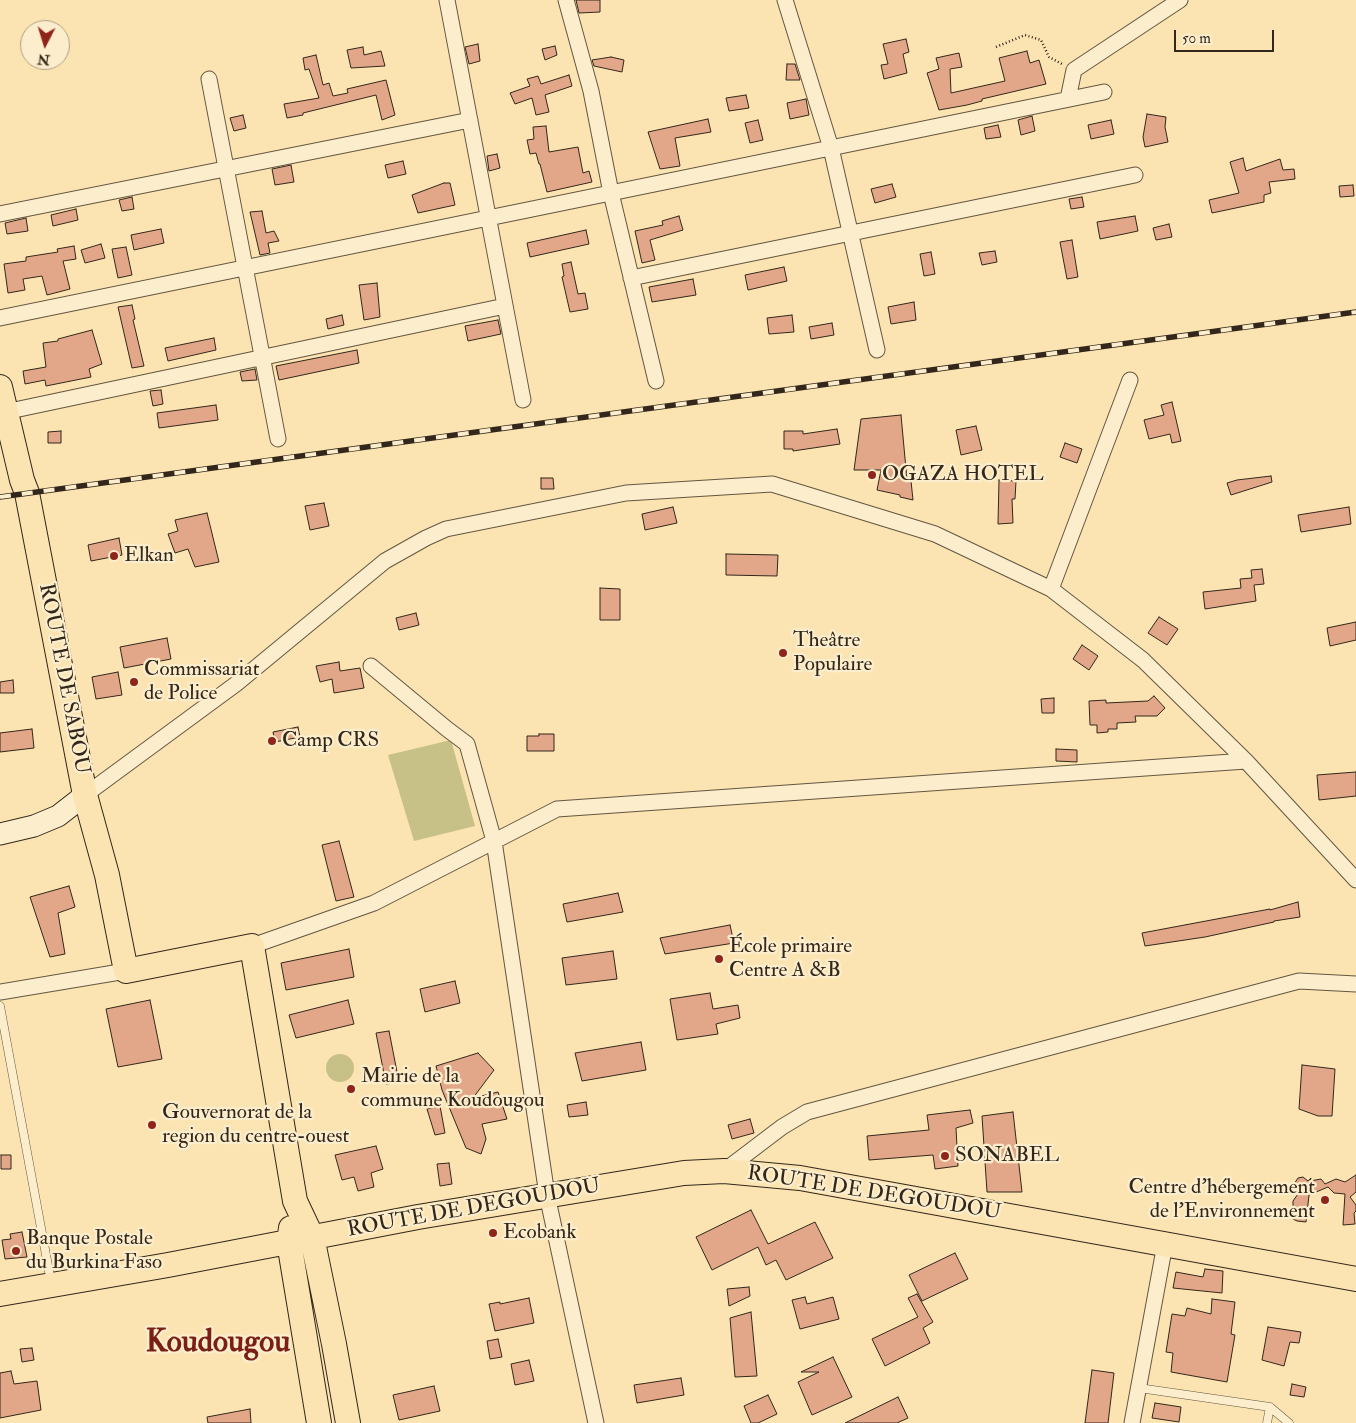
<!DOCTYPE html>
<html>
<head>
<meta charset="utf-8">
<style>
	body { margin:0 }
	#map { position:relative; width:1356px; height:1423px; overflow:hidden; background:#fbe4b2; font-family:"IM FELL Double Pica",serif }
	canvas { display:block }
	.north { position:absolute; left:20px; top:20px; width:50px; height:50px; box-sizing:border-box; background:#fcedcd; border:1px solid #ab9e85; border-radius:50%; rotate:185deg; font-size:14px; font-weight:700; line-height:20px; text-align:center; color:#32271a }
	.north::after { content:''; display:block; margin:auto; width:18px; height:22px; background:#8f2418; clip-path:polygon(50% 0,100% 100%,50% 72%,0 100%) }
	.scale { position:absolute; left:1174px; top:30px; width:100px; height:22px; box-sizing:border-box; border:2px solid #32271a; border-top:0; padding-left:6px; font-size:15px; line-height:18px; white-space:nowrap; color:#32271a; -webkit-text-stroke:4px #fcedcd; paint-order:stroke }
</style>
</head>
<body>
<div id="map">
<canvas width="1356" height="1423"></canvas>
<div class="north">N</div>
<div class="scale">50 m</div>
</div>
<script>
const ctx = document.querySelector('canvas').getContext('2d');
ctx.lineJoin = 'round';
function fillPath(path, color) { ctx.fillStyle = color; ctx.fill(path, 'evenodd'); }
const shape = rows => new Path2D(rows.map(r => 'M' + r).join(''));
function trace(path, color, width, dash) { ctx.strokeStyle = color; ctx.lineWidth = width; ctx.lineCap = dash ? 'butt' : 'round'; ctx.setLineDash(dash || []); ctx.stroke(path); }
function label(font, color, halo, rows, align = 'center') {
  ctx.font = font + ' "IM FELL Double Pica",serif'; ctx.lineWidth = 4.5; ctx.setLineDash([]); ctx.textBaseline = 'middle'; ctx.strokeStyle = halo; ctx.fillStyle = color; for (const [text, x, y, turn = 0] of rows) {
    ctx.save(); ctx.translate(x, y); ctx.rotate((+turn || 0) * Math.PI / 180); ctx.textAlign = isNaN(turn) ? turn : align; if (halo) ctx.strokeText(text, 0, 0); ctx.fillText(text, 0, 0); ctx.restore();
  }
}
fillPath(shape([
	[451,740,475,826,414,841,388,755],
	'326 1068a14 14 0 1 1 28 0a14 14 0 1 1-28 0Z'
]), '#c7c187');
const building = shape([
	[576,0,600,0,600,12,579,13,576,0],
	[906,39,909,52,903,54,907,73,884,79,881,65,888,64,883,44,906,39],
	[478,44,480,61,469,64,465,47,478,44],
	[555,46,557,55,545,60,542,49,555,46],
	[363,47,364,55,381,51,385,66,351,68,347,50,363,47],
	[1027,51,1030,63,1039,60,1046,84,982,99,982,101,967,105,939,110,927,73,939,69,936,58,959,53,962,67,950,69,951,93,1005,81,999,58,1027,51],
	[316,55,323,85,329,83,333,96,348,93,347,89,386,80,395,115,382,120,376,95,303,113,303,115,287,118,284,104,319,98,309,69,305,70,303,58,316,55],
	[611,57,624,60,622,72,594,66,592,60,611,57],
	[787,64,795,64,800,80,786,80,787,64],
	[569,75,572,86,545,95,549,112,536,115,532,98,515,104,510,93,530,86,527,79,538,76,541,84,569,75],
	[746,95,749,108,729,111,726,98,746,95],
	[806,99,809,115,790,119,787,103,806,99],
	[1147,114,1166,117,1165,127,1168,142,1145,147,1143,137,1147,114],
	[243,115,246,128,234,131,230,118,243,115],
	[1032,116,1035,131,1021,135,1018,120,1032,116],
	[708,119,711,132,675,138,680,166,660,169,648,132,708,119],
	[758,120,763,140,750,143,745,123,758,120],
	[1111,120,1114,134,1091,139,1088,125,1111,120],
	[998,125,1001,137,986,139,984,128,998,125],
	[546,126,549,152,578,147,583,173,589,171,592,182,547,192,540,164,539,164,536,153,530,154,527,140,534,139,533,127,546,126],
	[497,154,500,168,489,171,487,156,497,154],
	[1243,158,1246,171,1280,159,1283,170,1294,169,1295,179,1269,182,1271,193,1264,195,1264,202,1212,213,1209,200,1239,193,1230,162,1243,158],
	[403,161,406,174,388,178,385,165,403,161],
	[291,165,294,182,275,185,272,169,291,165],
	[444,183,450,183,455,205,418,213,412,195,444,183],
	[892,184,896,197,875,203,871,189,892,184],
	[1353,185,1354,196,1340,197,1339,186,1353,185],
	[132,197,134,209,122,211,119,200,132,197],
	[1082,197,1084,207,1071,209,1069,199,1082,197],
	[76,209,78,220,53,226,51,215,76,209],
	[262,211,266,233,274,231,279,241,268,243,270,253,260,255,250,212,262,211],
	[679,216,683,230,650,240,655,260,642,263,635,231,663,225,662,221,679,216],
	[1135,216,1138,231,1100,239,1097,222,1135,216],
	[26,218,28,231,7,234,5,223,26,218],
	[1169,224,1172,237,1156,240,1153,228,1169,224],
	[161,229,164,243,134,250,131,235,161,229],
	[586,230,589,244,530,257,527,243,586,230],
	[1072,240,1078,277,1067,279,1060,242,1072,240],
	[101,244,105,258,85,263,81,250,101,244],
	[74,246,76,259,63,261,70,289,47,295,42,276,23,279,25,290,8,293,4,264,26,261,26,257,58,252,57,249,74,246],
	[126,247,132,275,118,278,112,249,126,247],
	[995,251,997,262,982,265,979,253,995,251],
	[931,252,935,274,924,276,920,254,931,252],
	[571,262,578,294,585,293,588,309,570,312,562,277,564,276,562,264,571,262],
	[784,267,787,281,748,290,745,275,784,267],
	[693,279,696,295,652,302,649,287,693,279],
	[377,283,380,317,364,320,359,285,377,283],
	[914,302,916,320,891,324,888,307,914,302],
	[132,305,135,319,133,320,144,366,132,368,118,307,132,305],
	[342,315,344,325,328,329,326,319,342,315],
	[792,315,794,332,769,334,767,318,792,315],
	[498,320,501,334,468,341,465,326,498,320],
	[832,323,834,335,811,339,809,327,832,323],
	[92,330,102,364,89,369,91,377,46,386,45,380,25,384,23,371,46,367,43,343,58,341,58,339,92,330],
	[214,338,216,350,168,361,165,348,214,338],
	[357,350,359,363,279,380,276,366,357,350],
	[255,369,257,380,242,381,240,372,255,369],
	[161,390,163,404,153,406,150,391,161,390],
	[1172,402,1181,441,1172,443,1170,434,1149,439,1144,420,1164,415,1161,405,1172,402],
	[216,405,218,420,159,428,157,413,216,405],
	[901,415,907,480,911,481,913,500,900,497,900,495,877,490,881,470,854,470,861,419,901,415],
	[976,426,982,450,961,455,956,430,976,426],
	[837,429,840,444,793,451,793,449,784,449,784,431,803,431,803,434,837,429],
	[61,431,61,443,48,443,48,432,61,431],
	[1065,443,1082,449,1077,463,1060,457,1065,443],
	[1271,476,1272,482,1231,495,1227,483,1237,480,1271,476],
	[541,478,553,478,554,489,541,489,541,478],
	[999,480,1016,481,1015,499,1012,499,1013,523,998,524,999,480],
	[324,503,329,526,310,530,305,506,324,503],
	[673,507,677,523,645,530,642,514,673,507],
	[1349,507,1351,524,1301,532,1298,515,1349,507],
	[207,513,219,562,195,567,188,549,175,553,168,534,178,531,175,520,207,513],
	[119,538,122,555,91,561,88,545,119,538],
	[726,554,778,555,777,576,726,575,726,554],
	[1262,569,1264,584,1254,585,1256,601,1205,609,1203,592,1241,588,1240,579,1252,578,1251,570,1262,569],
	[600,588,620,589,620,620,600,620,600,588],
	[416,613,419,625,399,630,396,618,416,613],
	[1159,617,1178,629,1167,645,1148,633,1159,617],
	[1356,622,1356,640,1330,646,1327,628,1356,622],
	[167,638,171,659,124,668,120,647,167,638],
	[1082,645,1098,656,1089,670,1073,659,1082,645],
	[339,662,340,671,360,668,364,688,334,693,332,679,320,682,316,666,339,662],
	[118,672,122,695,96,699,92,677,118,672],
	[13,680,14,693,0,693,0,682,13,680],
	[1154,696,1165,708,1157,716,1135,716,1136,722,1117,723,1117,729,1108,729,1108,732,1097,733,1097,725,1090,725,1089,701,1106,700,1106,703,1148,701,1154,696],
	[1054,698,1054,713,1042,713,1041,699,1054,698],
	[298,727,300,737,275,742,273,732,298,727],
	[32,729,34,748,0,752,0,733,32,729],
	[539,734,554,734,554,751,527,751,527,736,539,736,539,734],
	[1056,749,1077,750,1077,762,1056,761,1056,749],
	[1356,772,1356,796,1319,800,1317,775,1356,772],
	[339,841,354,897,336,901,322,845,339,841],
	[69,886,75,907,58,913,65,954,50,957,30,897,69,886],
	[618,893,623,912,567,922,563,904,618,893],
	[1298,902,1300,917,1274,921,1274,922,1205,937,1145,946,1142,933,1270,909,1270,910,1298,902],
	[730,925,734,943,665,954,660,938,730,925],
	[349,949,354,977,286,990,281,963,349,949],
	[613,951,617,979,566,985,562,958,613,951],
	[455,981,460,1003,425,1012,420,989,455,981],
	[710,993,713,1009,738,1005,740,1018,716,1024,718,1034,677,1040,670,999,710,993],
	[150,1000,162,1059,118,1067,106,1009,150,1000],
	[348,1000,354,1024,296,1038,289,1015,348,1000],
	[389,1031,399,1082,386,1084,376,1033,389,1031],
	[641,1042,646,1070,582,1081,575,1053,641,1042],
	[478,1053,494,1070,473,1098,498,1092,507,1119,482,1124,486,1139,481,1154,466,1148,442,1090,436,1066,478,1053],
	[1302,1065,1335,1069,1332,1116,1318,1116,1299,1109,1302,1065],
	[586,1102,588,1115,569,1117,567,1105,586,1102],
	[440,1106,445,1133,435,1135,427,1109,440,1106],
	[970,1110,973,1123,956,1128,958,1166,935,1169,933,1155,869,1160,867,1136,929,1130,927,1115,970,1110],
	[1013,1112,1022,1192,987,1192,982,1116,1013,1112],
	[750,1119,754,1133,732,1139,728,1125,750,1119],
	[376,1146,383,1169,371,1173,374,1187,358,1191,354,1177,342,1180,335,1155,376,1146],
	[1,1155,11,1155,11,1169,1,1169,1,1155],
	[449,1163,452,1184,440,1186,437,1164,449,1163],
	[1356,1175,1356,1192,1350,1197,1356,1205,1356,1211,1354,1213,1355,1224,1343,1225,1345,1194,1334,1193,1328,1187,1309,1195,1306,1222,1297,1221,1293,1219,1293,1201,1298,1194,1294,1184,1298,1178,1303,1177,1308,1181,1311,1178,1310,1181,1321,1179,1325,1184,1336,1179,1345,1182,1356,1175],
	[751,1210,768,1244,815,1222,833,1258,786,1280,776,1260,766,1265,758,1247,712,1270,696,1237,751,1210],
	[22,1232,27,1257,5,1259,2,1240,11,1239,10,1234,22,1232],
	[955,1253,968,1279,922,1301,909,1275,955,1253],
	[1205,1269,1223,1271,1222,1293,1173,1288,1176,1272,1203,1277,1205,1269],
	[749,1287,750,1296,729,1306,727,1289,749,1287],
	[917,1294,933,1322,923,1328,930,1343,885,1366,872,1339,918,1317,908,1298,917,1294],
	[805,1297,807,1304,833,1297,839,1319,800,1329,792,1300,805,1297],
	[529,1298,534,1323,495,1331,489,1304,500,1302,500,1304,529,1298],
	[1212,1299,1235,1302,1231,1334,1235,1335,1227,1382,1171,1372,1173,1353,1166,1352,1172,1314,1185,1316,1187,1308,1211,1314,1212,1299],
	[751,1312,757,1376,735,1377,730,1318,751,1312],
	[1268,1327,1301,1332,1299,1343,1290,1342,1284,1366,1262,1360,1268,1327],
	[498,1339,502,1357,490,1359,487,1341,498,1339],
	[32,1348,34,1360,22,1362,20,1349,32,1348],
	[833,1357,852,1397,812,1415,798,1382,819,1372,801,1372,833,1357],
	[529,1360,534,1381,515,1385,511,1364,529,1360],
	[1092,1370,1114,1373,1108,1423,1085,1423,1092,1370],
	[11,1371,14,1384,37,1381,41,1410,0,1418,0,1373,11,1371],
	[681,1378,684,1395,637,1403,634,1385,681,1378],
	[1292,1384,1306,1387,1304,1397,1290,1395,1292,1384],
	[434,1386,440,1411,399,1420,393,1395,434,1386],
	[768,1395,777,1414,758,1423,751,1423,744,1406,768,1395],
	[898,1397,908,1418,897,1423,845,1423,898,1397],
	[1155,1403,1181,1407,1179,1422,1152,1418,1155,1403],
	[250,1409,251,1423,208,1423,207,1417,250,1409]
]);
fillPath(building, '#e2a789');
trace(building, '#32271a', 1);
const service = shape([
	[0,1006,51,1282],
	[1139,1388,1270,1407,1289,1423],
	[1267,1423,1270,1407]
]);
const minor = shape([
	[447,0,523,400],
	[566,0,591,91,611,193,656,381],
	[785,0,831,148,877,350],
	[209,79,278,439],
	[1068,99,1074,70,1180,0],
	[0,214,470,120],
	[631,278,1135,175],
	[0,318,1104,92],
	[5,412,505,306],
	[1051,589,1130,380],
	[371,666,447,729,467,744,494,841,547,1195,596,1423],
	[85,795,236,684,385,561,426,538,446,529,626,493,772,484,935,534,1051,589,1143,660,1246,761,1356,880],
	[252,946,374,903,557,809,1246,761],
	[0,992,126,971],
	[724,1171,782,1127,807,1112,1299,981,1356,984],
	[1132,1423,1165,1244]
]);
const secondary = shape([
	[0,834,34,826,58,816,85,795]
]);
const primary = shape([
	[0,387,22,480,27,493,85,795,107,875,126,971,252,946,295,1201,312,1237,334,1344,348,1423],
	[291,1228,289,1242,319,1423],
	[0,1294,168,1265,418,1217,684,1173,724,1171,800,1178,1356,1279]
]);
trace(service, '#645640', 9);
trace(minor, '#645640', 17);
trace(secondary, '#32271a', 23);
trace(primary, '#32271a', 26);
trace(shape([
	[996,47,1025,35,1041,40,1049,57,1062,64]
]), '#32271a', 2.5, [1, 2.5]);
trace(service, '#fcedcd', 8);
trace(minor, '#fcedcd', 15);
trace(secondary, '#fcedcd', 21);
trace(primary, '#fbe4b2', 24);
const rail = shape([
	[0,497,1356,312]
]);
trace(rail, '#32271a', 5.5);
trace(rail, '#fcedcd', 4, [11]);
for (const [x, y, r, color] of [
	[872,475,5,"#8f2418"],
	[114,556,5,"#8f2418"],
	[783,653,5,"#8f2418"],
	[134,682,5,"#8f2418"],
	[272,741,5,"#8f2418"],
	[719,959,5,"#8f2418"],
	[351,1089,5,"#8f2418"],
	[152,1125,5,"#8f2418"],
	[945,1156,5,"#8f2418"],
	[1325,1200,5,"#8f2418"],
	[493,1233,5,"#8f2418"],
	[16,1251,5,"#8f2418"]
]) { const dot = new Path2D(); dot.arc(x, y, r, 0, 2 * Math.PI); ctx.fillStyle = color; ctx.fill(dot); trace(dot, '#fcedcd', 2); }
label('21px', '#32271a', '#fcedcd', [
	["OGAZA HOTEL",882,475],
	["Elkan",124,556],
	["Theâtre",793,641],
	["Populaire",793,665],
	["Commissariat",144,670],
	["de Police",144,694],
	["Camp CRS",282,741],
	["École primaire",729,947],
	["Centre A &B",729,971],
	["Mairie de la",361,1077],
	["commune Koudougou",361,1101],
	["Gouvernorat de la",162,1113],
	["region du centre-ouest",162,1137],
	["SONABEL",955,1156],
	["Centre d'hébergement",1315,1188,"right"],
	["de l'Environnement",1315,1212,"right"],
	["Ecobank",503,1233],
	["Banque Postale",26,1239],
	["du Burkina Faso",26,1263]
], 'left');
label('21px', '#32271a', '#fcedcd', [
	["ROUTE DE SABOU",63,679,79],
	["ROUTE DE DEGOUDOU",874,1194,9],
	["ROUTE DE DEGOUDOU",474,1209,-10]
]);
label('bold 31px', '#7a1f14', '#fcedcd', [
	["Koudougou",218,1344]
]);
</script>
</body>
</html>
